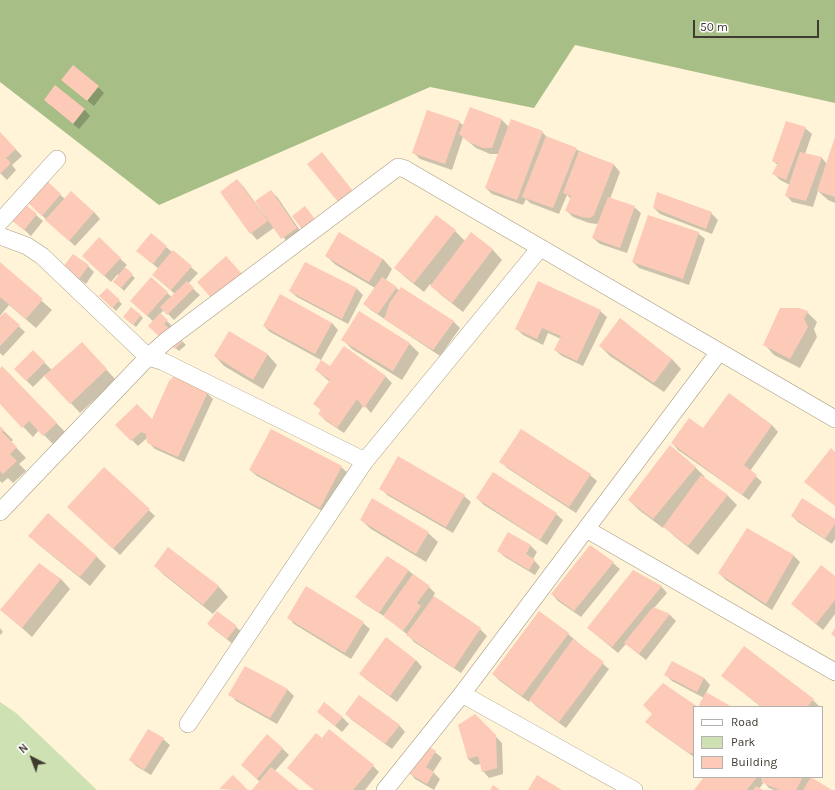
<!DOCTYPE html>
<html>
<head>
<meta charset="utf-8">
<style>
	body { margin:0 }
	#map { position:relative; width:835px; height:790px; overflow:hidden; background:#fff3d8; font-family:Karla,sans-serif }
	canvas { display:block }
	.legend { position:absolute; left:693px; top:706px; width:130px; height:72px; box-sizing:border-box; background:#fff; border:1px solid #b3b1ad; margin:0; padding:5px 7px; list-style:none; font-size:12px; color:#403b31 }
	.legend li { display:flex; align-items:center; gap:8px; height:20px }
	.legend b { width:20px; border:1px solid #b3b1ad }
	.north { position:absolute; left:12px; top:738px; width:40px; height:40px; -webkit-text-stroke:3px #fff; paint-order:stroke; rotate:318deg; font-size:11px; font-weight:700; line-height:16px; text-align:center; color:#403b31 }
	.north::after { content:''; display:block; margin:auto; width:14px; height:18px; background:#403b31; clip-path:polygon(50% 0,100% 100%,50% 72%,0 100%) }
	.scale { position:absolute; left:693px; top:20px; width:126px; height:18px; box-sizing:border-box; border:2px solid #403b31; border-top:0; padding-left:5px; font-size:12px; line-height:14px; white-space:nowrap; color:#403b31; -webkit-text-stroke:3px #fff; paint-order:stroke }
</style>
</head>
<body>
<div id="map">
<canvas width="835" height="790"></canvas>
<ul class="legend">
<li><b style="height:5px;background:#fff"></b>Road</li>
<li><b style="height:11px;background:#cde1b2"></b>Park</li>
<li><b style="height:11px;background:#fdcab8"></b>Building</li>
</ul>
<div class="north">N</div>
<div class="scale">50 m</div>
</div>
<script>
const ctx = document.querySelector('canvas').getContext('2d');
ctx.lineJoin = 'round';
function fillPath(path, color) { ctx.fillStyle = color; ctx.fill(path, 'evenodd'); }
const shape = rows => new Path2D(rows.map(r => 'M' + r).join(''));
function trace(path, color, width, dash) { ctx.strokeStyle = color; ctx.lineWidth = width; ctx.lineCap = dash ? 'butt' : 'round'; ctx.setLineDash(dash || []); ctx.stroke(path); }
fillPath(shape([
	[0,702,16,713,97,790,0,790]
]), '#cde1b2');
fillPath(shape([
	[0,0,835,0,835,103,575,45,534,108,430,87,159,205,0,82]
]), '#a7be86');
fillPath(shape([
	[62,80,98,87,104,93,94,106],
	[51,106,84,109,90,116,79,129],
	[471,108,502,120,509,127,542,132,548,138,614,165,620,172,610,199,634,207,641,213,627,253,600,244,593,238,600,222,597,224,589,223,573,217,566,210,571,199,567,195,559,214,530,203,526,199,523,205,492,194,486,188,499,154,490,154,476,148,463,137,452,170,420,159,413,152,459,122,464,126],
	[805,128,812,134,805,154,822,158,827,164,835,140,835,203,828,200,818,191,813,207,792,202,786,195,790,185,780,180,774,174,778,165,773,161],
	[0,133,22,156,12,165,16,170,7,180,0,173],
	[237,180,243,186,265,216,266,215,271,191,278,198,303,235,289,244,275,227,257,240,251,233],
	[47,183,65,199,94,212,100,219,75,246,35,209],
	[654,208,711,213,718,220,712,234,660,214],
	[36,215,43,221,31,236,12,219],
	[455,231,465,241,471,234,493,250,502,260,463,312,441,295,430,284,424,292,405,277,396,268],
	[698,233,705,239,689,285,639,268,633,262],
	[99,239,127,265,124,268,135,278,124,291,117,284,119,276,118,274,111,282,89,262],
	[166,247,198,273,188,284,200,295,174,320,164,310,160,314,173,327,176,335,186,345,179,351,172,345,154,322,131,301,167,293,172,297,175,294,160,281,159,269,144,257],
	[326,256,383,259,392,269,386,280,400,291,401,288,454,322,460,328,440,356,371,310,364,304,375,288,336,265],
	[0,264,52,310,36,328,9,305,0,316],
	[306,264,357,289,363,295,348,324,297,297,290,291],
	[88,266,94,272,86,284,71,273],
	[107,289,122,304,116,311,101,296],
	[600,311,607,317,583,366,562,356,555,350,561,339,548,333,543,345,523,335,517,329],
	[807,312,817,322,814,329,817,337,800,368,774,355,765,345],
	[5,313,25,332,3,356,0,353,0,319],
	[360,313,410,344,419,353,402,380,352,349,343,340],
	[140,315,143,318,136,327,128,320],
	[332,323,338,330,321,360,270,332,264,326],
	[229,332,268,355,277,365,263,389,224,366,215,356],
	[600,346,672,359,681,369,664,392,610,356],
	[344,348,386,377,392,383,371,413,364,405,344,433,326,421,319,414,322,411,315,404,330,382,316,370,330,367],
	[33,352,52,370,91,353,116,380,80,413,45,375,33,387,15,369],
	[0,370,12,377,66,433,54,445,39,430,33,437,0,403],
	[207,393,213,399,184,462,155,449,148,442,147,438,138,446,117,425,152,421],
	[729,395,772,425,778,432,750,471,762,482,749,500,678,450,672,443,703,430],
	[0,427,13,440,11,442,26,458,19,464,26,471,13,483,8,478,2,483,0,481],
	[521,430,590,475,597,481,576,513,507,468,501,461],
	[341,467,348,473,326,513,257,476,250,470],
	[695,467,705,477,704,478,727,495,737,505,698,555,674,536,664,526,663,528,639,510,629,500],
	[104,468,155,516,120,555,75,513],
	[493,473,556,514,563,520,547,545,484,505,477,498],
	[381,488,464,496,471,502,453,533,387,495],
	[792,516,835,520,835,539,832,544,798,522],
	[361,520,428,533,438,542,426,562,371,529],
	[747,529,794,556,800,562,772,610,726,580,719,573],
	[29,536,96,556,106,566,90,586,39,545],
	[531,546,537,552,533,559,540,567,535,575,505,557,498,551],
	[168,548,219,587,228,597,213,614,164,575,155,566],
	[388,557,409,571,429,587,435,593,433,597,480,629,487,636,461,673,414,642,408,635,387,618,363,603,356,597],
	[613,563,620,569,581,617,558,601,552,594],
	[39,565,61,579,70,589,32,637,2,610],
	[835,577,835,614,823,630,792,604],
	[661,586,667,593,654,608,670,615,676,621,646,660,626,644,618,653,588,628],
	[539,612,568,634,609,669,566,728,536,706,530,700,529,702,500,681,493,674],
	[288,617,363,623,370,629,351,659,294,624],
	[236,627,243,633,234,645,215,630],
	[0,628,3,632,0,635],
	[416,660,422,667,397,702,367,680,360,674],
	[673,662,704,678,710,685,706,693,730,707,703,707,700,705,704,698,672,681,666,675],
	[246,667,288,690,294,696,277,724,236,701,230,694],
	[723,676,813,700,819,706,818,707,761,707],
	[644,705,697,707,694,707,694,757,653,728,646,722,653,714],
	[318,712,342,717,349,724,342,732],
	[346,714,399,725,405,732,392,749,352,720],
	[475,715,502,743,503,774,489,778,483,771,481,764,475,765,468,759,459,725],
	[149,730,163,739,170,745,151,775,136,766,130,760],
	[322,739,373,766,379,772,365,790,314,790],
	[426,746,435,752,442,758,433,772,440,779,434,790,415,779,409,772],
	[282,748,289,755,275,771,297,790,253,790,260,782,242,765],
	[233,777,246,790,220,789],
	[705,777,761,777,763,780,765,777,808,777,830,790,774,790,769,788,764,782,759,789,761,790,695,790]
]), '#0003');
fillPath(shape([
	[73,65,99,86,87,101,61,80],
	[55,85,85,109,73,124,44,100],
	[470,107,502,119,492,148,483,148,469,142,459,134],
	[427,110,460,121,445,164,412,153],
	[511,119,543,131,517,200,485,188],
	[786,121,806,127,786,180,772,174,778,163,772,161],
	[0,132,16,149,6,158,11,163,0,174],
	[546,136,577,148,553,208,522,197],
	[835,137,835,197,817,191],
	[579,151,614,164,594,215,590,218,582,217,565,211,571,196,563,193],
	[322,152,353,191,338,202,307,164],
	[800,152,822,157,806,201,785,196],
	[237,179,268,221,250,234,220,192],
	[47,181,61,194,42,216,27,202],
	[271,190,297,228,281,239,255,201],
	[71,191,94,212,69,241,45,220],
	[657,192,712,212,706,229,653,208],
	[608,197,635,206,620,248,592,238],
	[24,203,37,214,24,230,11,220],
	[305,206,317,222,304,232,292,216],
	[436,215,456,230,414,283,394,268],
	[648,215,699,232,683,279,632,262],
	[339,232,383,259,369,282,325,256],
	[471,232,493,249,452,303,430,286],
	[151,233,167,246,153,264,136,251],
	[99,237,121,258,104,276,82,256],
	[173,250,192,266,171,290,152,275],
	[73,254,89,265,79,279,63,267],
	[226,256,244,276,215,302,197,282],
	[0,262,43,299,26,319,0,297],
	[305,262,357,288,342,319,289,291],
	[125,267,133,274,121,288,113,282],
	[151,277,168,292,147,316,130,301],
	[382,277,397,287,378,314,363,304],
	[187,281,194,288,167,315,160,307],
	[538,281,601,310,577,361,554,350,561,336,542,328,537,339,515,329],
	[401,287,454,321,433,350,384,319,390,302],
	[107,288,120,300,112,308,99,296],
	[280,294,332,323,315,354,263,326],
	[131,307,141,315,133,325,123,317],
	[780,308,799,308,808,311,804,319,808,327,790,359,763,345],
	[359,311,410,343,393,371,341,340],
	[5,312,20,325,0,346,0,317],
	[160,313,168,320,164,324,173,332,164,341,148,326],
	[620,318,672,359,654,383,599,346],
	[229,331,268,354,253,380,214,356],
	[176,334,183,341,175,349,168,342],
	[82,342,107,369,70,404,44,376],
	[344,346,386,376,364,408,357,399,337,428,318,414,321,410,313,404,330,380,315,370,321,360,330,366],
	[33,350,45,362,26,381,14,369],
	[2,366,57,423,43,436,29,421,22,428,0,404,0,369],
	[174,376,208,392,178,457,147,443,146,434,141,432,131,441,115,425,137,404,152,419,169,381],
	[729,393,772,425,744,465,757,475,742,495,671,443,689,418,703,428],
	[0,426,4,430,2,432,17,447,10,454,17,461,3,474,0,471],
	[271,429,342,466,320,508,249,470],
	[521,429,591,474,569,507,499,462],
	[670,445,696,467,653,519,628,500],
	[831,448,835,452,835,506,804,482],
	[398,456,465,495,446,527,379,489],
	[104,467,150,509,113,549,67,507],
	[493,472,557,513,540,540,476,498],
	[701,475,728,495,688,546,663,527],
	[372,498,429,532,416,554,360,520],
	[802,498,835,519,835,524,825,539,791,516],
	[48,513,97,556,80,577,28,536],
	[747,528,794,555,766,604,718,573],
	[508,532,531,545,526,554,535,560,529,570,497,551],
	[590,545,614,562,574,611,551,594],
	[168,547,219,586,203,605,154,566],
	[387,556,409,570,379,613,355,597],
	[39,563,61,579,22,628,0,610],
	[821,565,835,576,835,600,816,624,791,604],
	[633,570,662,586,612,647,587,628],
	[413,574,430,586,417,603,421,606,403,631,383,616],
	[306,586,364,622,345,653,287,618],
	[434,596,481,628,454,668,406,635],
	[653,607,670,614,639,654,624,643],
	[217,611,237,626,227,639,207,624],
	[539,611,569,633,522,696,492,674],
	[835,628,835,637,831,634],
	[386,637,416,660,390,696,359,674],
	[573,639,604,662,559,722,529,700],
	[744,646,814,699,807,707,762,707,721,676],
	[672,661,704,678,697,692,664,675],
	[245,666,288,689,270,718,228,695],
	[663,683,698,707,694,707,694,753,689,753,645,722,652,714,643,705],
	[706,692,732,707,703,707,699,705],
	[359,695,400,725,385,744,345,714],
	[324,702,343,717,335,726,317,712],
	[475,714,496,735,497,768,482,772,478,756,468,759,458,725],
	[148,729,164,738,144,770,129,760],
	[329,729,374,765,353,790,314,790,287,768,316,733,322,738],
	[267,734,283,748,257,779,241,765],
	[425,744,436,751,426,767,434,772,427,784,408,773],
	[271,767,299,790,252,790],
	[233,775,248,790,219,789],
	[537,775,562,790,528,790],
	[704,777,757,777,747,790,694,790],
	[764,777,803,777,796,790,779,790,761,782],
	[811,777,832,790,803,790],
	[493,785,500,790,490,790],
	[756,786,763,790,753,790]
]), '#fdcab8');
const minor = shape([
	[0,222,57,159],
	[0,236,27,246,42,256,148,357,164,362,365,461],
	[0,512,148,357,166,341,398,167,405,169,835,419],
	[586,529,835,672],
	[462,694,634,790],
	[188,724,365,461,540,248],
	[385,790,462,694,719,352]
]);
trace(minor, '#a89e85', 18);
trace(minor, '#fff', 17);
</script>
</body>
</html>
